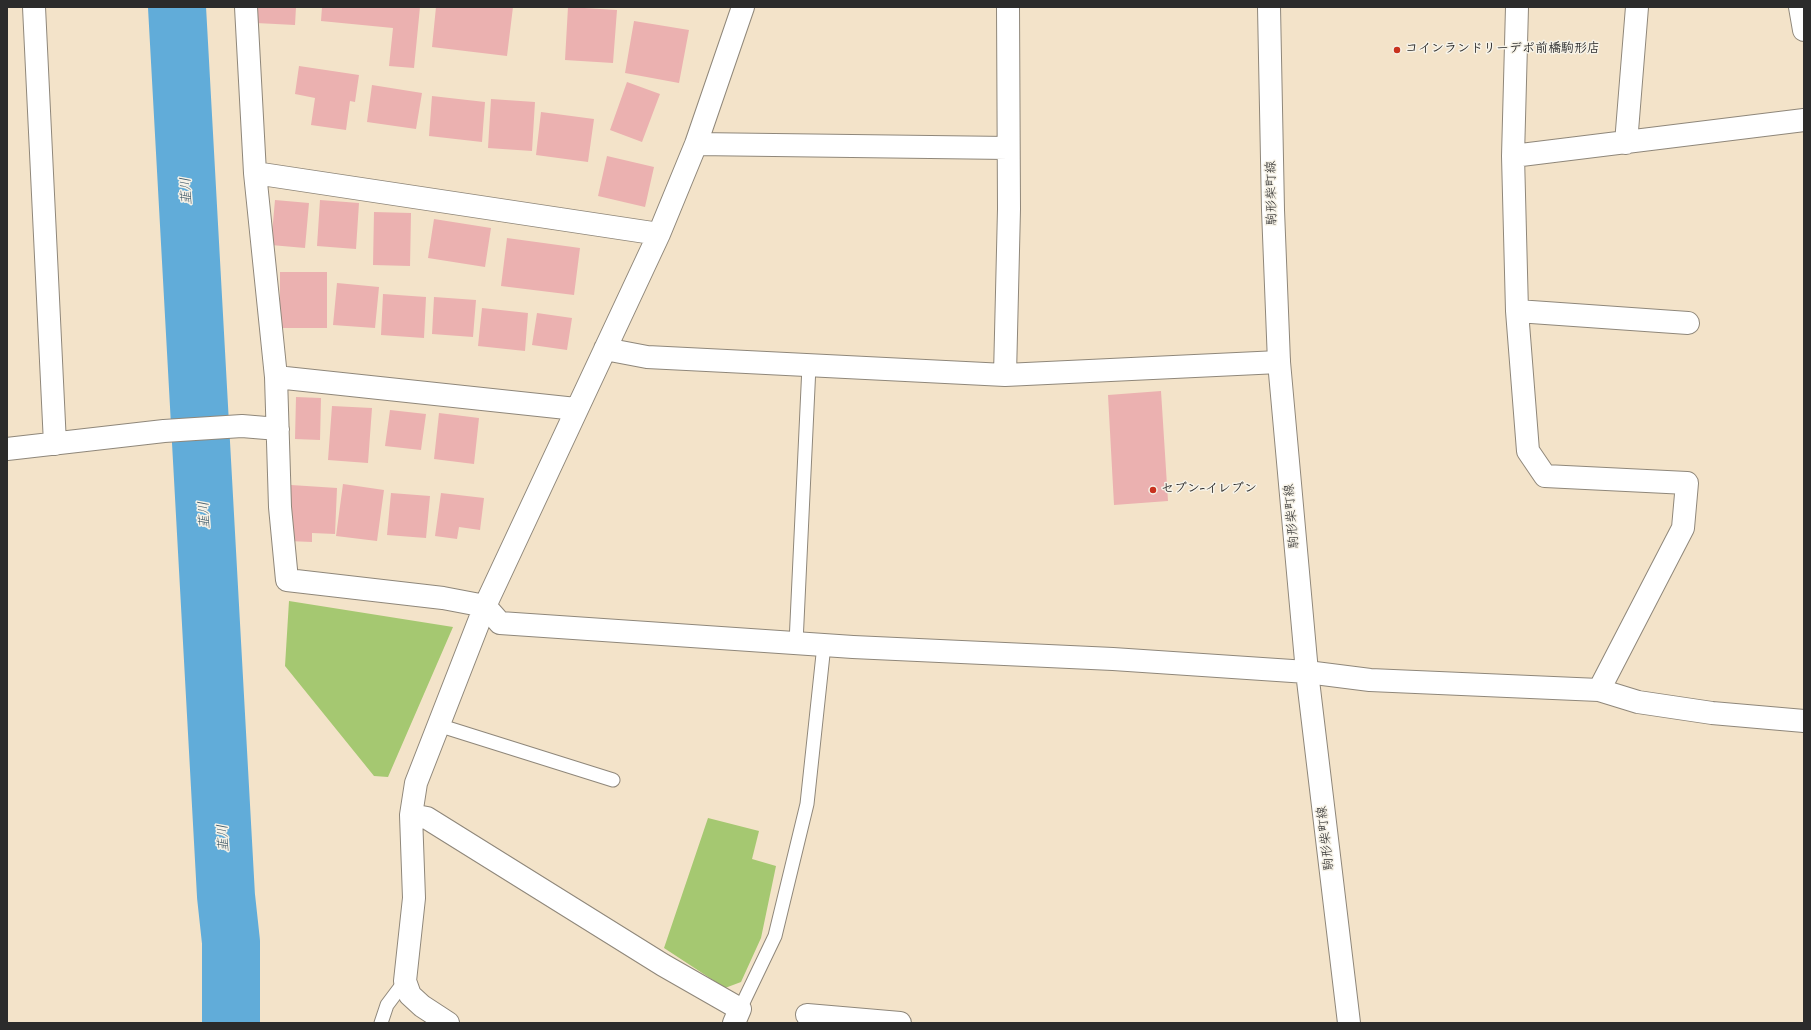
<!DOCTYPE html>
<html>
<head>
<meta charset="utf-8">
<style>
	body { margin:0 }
	#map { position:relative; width:1811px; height:1030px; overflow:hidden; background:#f3e3c9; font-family:"Indie Flower",sans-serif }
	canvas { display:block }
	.frame { position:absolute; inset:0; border:8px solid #2b2b2b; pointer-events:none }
</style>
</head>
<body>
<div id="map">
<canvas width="1811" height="1030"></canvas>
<div class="frame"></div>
</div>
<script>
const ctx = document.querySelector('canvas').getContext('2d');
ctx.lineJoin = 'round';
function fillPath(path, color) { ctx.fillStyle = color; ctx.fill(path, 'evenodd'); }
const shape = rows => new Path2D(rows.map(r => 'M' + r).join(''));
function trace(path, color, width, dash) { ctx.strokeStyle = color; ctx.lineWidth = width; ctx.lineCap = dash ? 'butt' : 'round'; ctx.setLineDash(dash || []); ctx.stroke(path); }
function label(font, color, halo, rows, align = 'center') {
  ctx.font = font + ' "Indie Flower","Klee One",sans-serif'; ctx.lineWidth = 3; ctx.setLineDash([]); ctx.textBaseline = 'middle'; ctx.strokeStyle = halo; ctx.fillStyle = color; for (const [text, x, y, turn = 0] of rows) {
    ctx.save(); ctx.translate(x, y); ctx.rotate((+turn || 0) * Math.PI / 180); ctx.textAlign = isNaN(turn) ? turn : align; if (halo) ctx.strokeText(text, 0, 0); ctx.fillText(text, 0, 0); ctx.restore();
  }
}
fillPath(shape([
	[289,601,453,627,388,777,374,776,285,666],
	[708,818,759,831,752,859,776,866,761,938,741,982,725,988,664,948]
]), '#a5c871');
trace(shape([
	[177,7,226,896,231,942,231,1023]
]), '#61acd9', 58);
fillPath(shape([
	[257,7,296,7,295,25,256,23],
	[322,7,420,7,414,68,389,66,393,28,321,21],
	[436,7,513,7,507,56,432,47],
	[568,7,617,10,613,63,565,60],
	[634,21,689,30,679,83,625,73],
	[299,66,359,75,355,102,350,101,346,130,311,125,315,98,295,94],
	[627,82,660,94,642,142,610,130],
	[372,85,422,93,416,129,367,122],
	[432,96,485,102,482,142,429,136],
	[491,99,535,102,532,151,488,148],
	[541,112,594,119,588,162,536,155],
	[607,156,654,167,645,207,598,196],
	[275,200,309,203,305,248,271,245],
	[320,200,359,203,356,249,317,246],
	[374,212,411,213,410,266,373,265],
	[434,219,491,228,485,267,428,258],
	[507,238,580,248,574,295,501,286],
	[280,272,327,272,327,328,280,328],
	[337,283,379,287,375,328,333,325],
	[383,294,426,297,424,338,381,335],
	[434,297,476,300,473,337,432,334],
	[482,308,528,313,525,351,478,346],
	[537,313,572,318,567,350,532,345],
	[1161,391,1168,501,1114,505,1108,395],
	[296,397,321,398,320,440,295,439],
	[332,406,372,408,368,463,328,460],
	[390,410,426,414,421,450,385,446],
	[439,413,479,418,474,464,434,459],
	[343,484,384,490,377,541,336,536],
	[291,485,337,488,335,534,312,533,312,542,288,541],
	[391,493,430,496,426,538,387,535],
	[441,493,484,498,480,530,459,527,457,539,435,536]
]), '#ebb1b0');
const lane = shape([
	[796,643,809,366],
	[438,725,613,780],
	[740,1009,775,936,807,804,824,645],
	[381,1023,387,1005,405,981]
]);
const street = shape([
	[34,7,55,444],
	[246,7,255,173,276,377,280,507,287,580,443,598,485,606],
	[1517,7,1513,156,1804,120],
	[1800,7,1804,30],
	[1626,143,1637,7],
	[696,144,1008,148],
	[1513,156,1517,311,1528,451,1545,476,1687,483,1683,528,1599,690],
	[255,173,659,234],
	[1517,311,1688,323],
	[605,349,647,357,1005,375,1279,362],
	[1005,375,1009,209,1008,7],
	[276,377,576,409],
	[7,449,164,431,242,426,278,429],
	[1307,672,1370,680,1599,690,1638,702,1712,713,1804,721],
	[411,815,427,818,663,965,740,1009,734,1023],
	[807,1015,900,1023],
	[448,1023,422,1006,410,995,405,981,414,898,411,815,416,783,485,606,659,234,696,144,743,7]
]);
const secondary = shape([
	[1269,7,1273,210,1279,362,1307,672,1349,1023],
	[485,606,500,623,853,647,1113,659,1307,672]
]);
trace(lane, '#8f877a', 15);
trace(street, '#8f877a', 24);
trace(secondary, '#8f877a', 24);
trace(lane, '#fff', 13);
trace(street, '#fff', 22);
trace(secondary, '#fff', 22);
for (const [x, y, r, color] of [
	[1397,50,4,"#c8321e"],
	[1153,490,4,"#c8321e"]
]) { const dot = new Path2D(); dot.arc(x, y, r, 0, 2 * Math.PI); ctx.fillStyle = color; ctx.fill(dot); trace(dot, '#f7f3e8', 1.5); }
label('bold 13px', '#2b2b2b', '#f7f3e8', [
	["コインランドリーデポ前橋駒形店",1405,50],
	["セブン-イレブン",1161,490]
], 'left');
label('13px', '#2b2b2b', '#f7f3e8', [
	["駒形柴町線",1273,193,-91],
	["駒形柴町線",1293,516,-95],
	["駒形柴町線",1327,838,-97]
]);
label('italic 14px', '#3e5868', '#f7f3e8', [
	["韮川",188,191,-93],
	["韮川",206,515,-93],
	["韮川",225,838,-93]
]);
</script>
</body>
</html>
